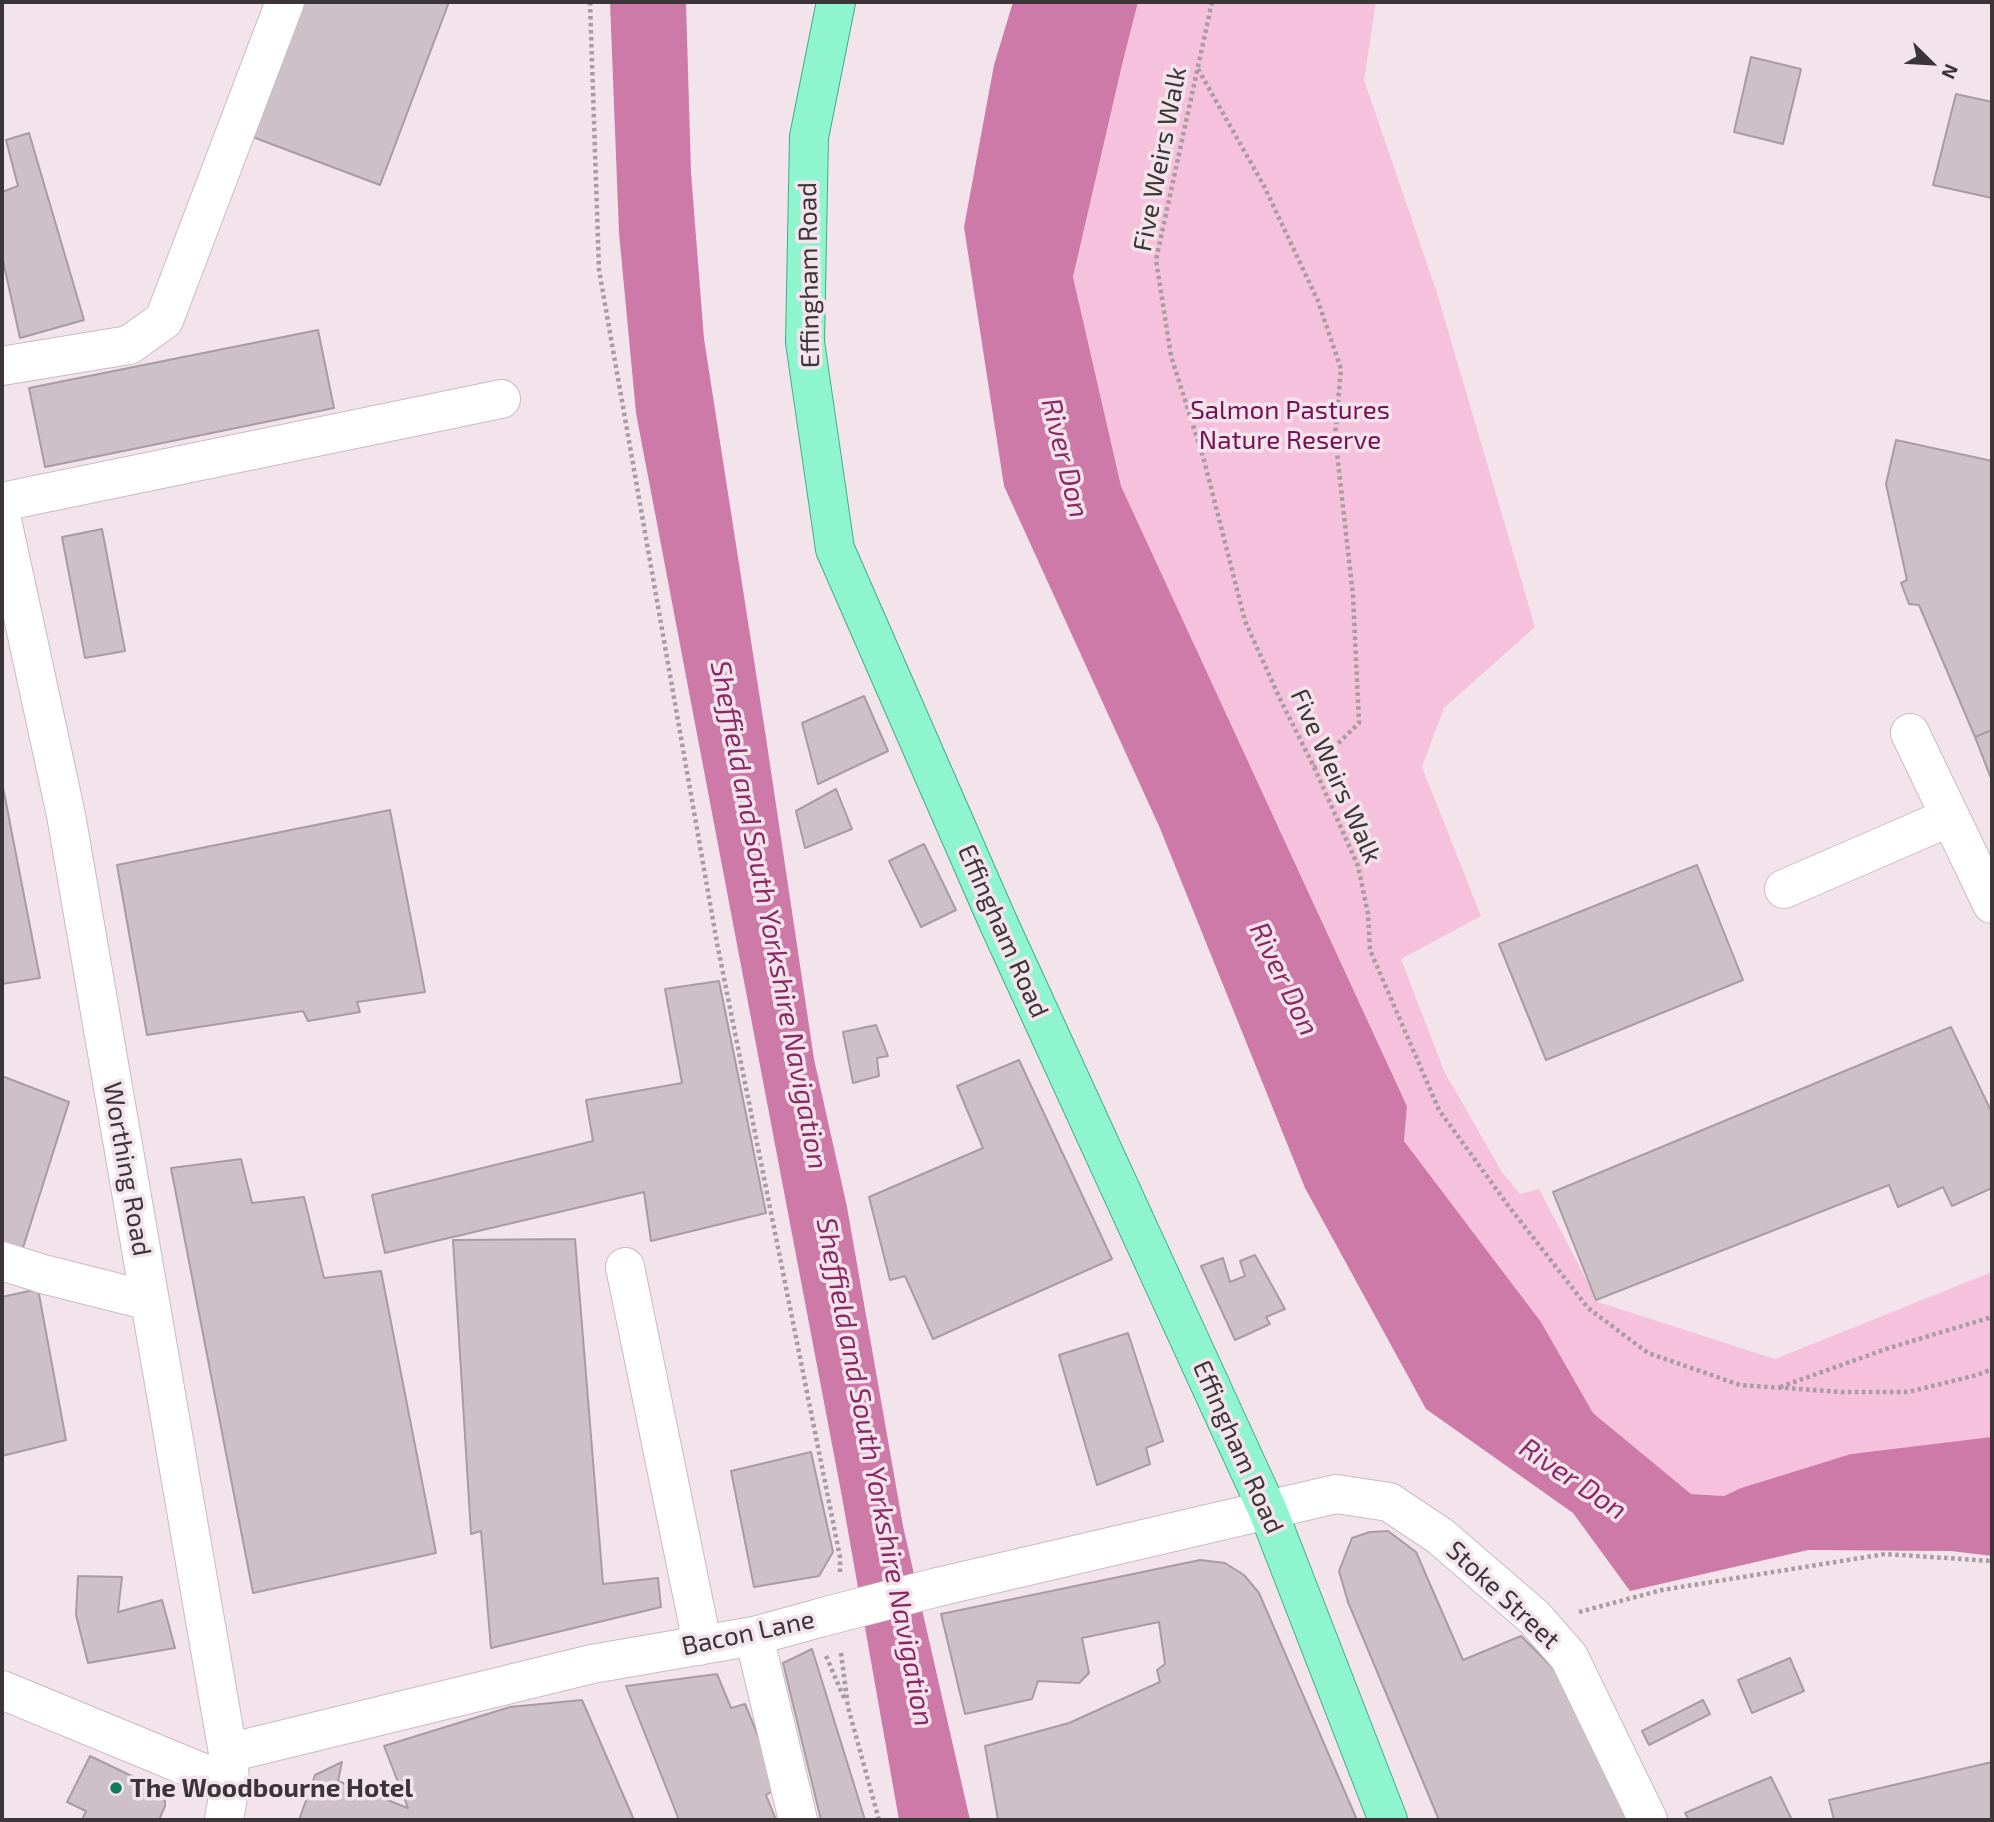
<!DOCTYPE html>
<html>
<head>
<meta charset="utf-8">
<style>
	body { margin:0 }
	#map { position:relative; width:1994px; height:1822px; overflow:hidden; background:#f3e4ec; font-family:"Exo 2",sans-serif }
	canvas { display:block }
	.frame { position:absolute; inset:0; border:4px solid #3b3538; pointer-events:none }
	.north { position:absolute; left:1896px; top:28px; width:70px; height:70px; -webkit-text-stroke:5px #f3e4ec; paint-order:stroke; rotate:114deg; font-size:19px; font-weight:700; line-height:28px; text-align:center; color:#3b3538 }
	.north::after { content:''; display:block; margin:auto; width:24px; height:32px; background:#3b3538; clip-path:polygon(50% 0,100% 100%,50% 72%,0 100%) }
</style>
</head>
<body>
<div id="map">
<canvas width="1994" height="1822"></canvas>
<div class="frame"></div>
<div class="north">N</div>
</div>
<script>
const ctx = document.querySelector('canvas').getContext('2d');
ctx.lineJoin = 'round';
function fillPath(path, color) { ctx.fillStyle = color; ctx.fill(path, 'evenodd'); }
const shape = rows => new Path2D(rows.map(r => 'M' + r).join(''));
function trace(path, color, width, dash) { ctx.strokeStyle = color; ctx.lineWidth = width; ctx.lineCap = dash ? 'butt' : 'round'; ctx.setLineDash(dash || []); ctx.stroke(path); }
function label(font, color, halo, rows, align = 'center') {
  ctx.font = font + ' "Exo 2",sans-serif'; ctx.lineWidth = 7; ctx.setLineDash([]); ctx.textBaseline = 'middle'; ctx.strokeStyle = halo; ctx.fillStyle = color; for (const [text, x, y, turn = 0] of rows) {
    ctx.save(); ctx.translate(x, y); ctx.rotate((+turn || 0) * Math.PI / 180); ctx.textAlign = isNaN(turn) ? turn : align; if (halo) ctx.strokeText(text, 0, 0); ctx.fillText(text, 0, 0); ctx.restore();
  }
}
fillPath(shape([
	[1138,2,1376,2,1364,80,1437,293,1535,627,1444,708,1422,767,1481,916,1401,959,1444,1071,1502,1172,1520,1194,1539,1189,1598,1302,1775,1359,1992,1272,1992,1438,1851,1454,1741,1488,1724,1496,1691,1494,1593,1413,1541,1322,1404,1141,1407,1105,1121,486,1073,277,1122,65]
]), '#f6c1dc');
fillPath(shape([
	[610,2,686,2,691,173,704,339,765,731,814,1059,847,1207,903,1526,970,1820,899,1820,842,1497,636,413,619,233],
	[1013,2,1138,2,1122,65,1073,277,1121,486,1407,1106,1404,1141,1541,1322,1593,1413,1691,1494,1724,1496,1741,1488,1851,1454,1992,1437,1992,1556,1951,1551,1808,1550,1630,1591,1573,1513,1426,1409,1305,1188,1159,826,1004,486,964,227,994,65]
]), '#ce7aa8');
const building = shape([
	[301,2,449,2,380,185,250,136,301,2],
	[1751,57,1801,69,1783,144,1734,132,1751,57],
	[1956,94,1992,102,1992,198,1933,185,1956,94],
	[29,133,84,320,20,338,2,256,2,192,18,186,6,140,29,133],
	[318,330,334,408,45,467,29,388,318,330],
	[1896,440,1992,461,1992,730,1975,737,1919,605,1909,604,1901,583,1907,580,1886,484,1896,440],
	[102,529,125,651,85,658,62,537,102,529],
	[864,696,888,751,818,784,802,723,864,696],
	[1992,730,1992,781,1975,737,1992,730],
	[2,782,40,978,2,984,2,782],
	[836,789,852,829,805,848,796,811,836,789],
	[390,810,425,992,357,1002,360,1012,308,1021,303,1011,147,1035,117,865,390,810],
	[924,844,956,910,921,927,889,861,924,844],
	[1697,865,1743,980,1546,1060,1499,944,1697,865],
	[719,981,766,1213,651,1241,644,1192,385,1253,372,1195,593,1141,586,1100,682,1083,665,989,719,981],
	[876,1025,888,1056,877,1058,879,1076,853,1083,843,1032,876,1025],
	[1951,1027,1992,1113,1992,1188,1952,1206,1943,1187,1898,1207,1889,1185,1596,1300,1553,1192,1951,1027],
	[1019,1060,1112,1259,933,1339,905,1276,890,1280,869,1197,983,1148,957,1086,1019,1060],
	[2,1076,69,1102,21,1254,2,1247,2,1076],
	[241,1159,252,1203,304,1197,324,1278,381,1271,436,1553,253,1593,171,1168,241,1159],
	[575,1239,603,1584,658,1578,661,1607,491,1648,481,1531,471,1534,453,1240,575,1239],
	[1255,1255,1285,1309,1266,1317,1270,1324,1235,1340,1201,1266,1223,1258,1230,1282,1245,1276,1240,1261,1255,1255],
	[38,1289,66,1440,2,1456,2,1297,38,1289],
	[1128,1333,1163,1441,1146,1448,1150,1464,1097,1485,1059,1355,1128,1333],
	[811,1452,833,1552,819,1576,754,1587,731,1471,811,1452],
	[1388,1531,1416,1552,1463,1660,1521,1636,1559,1674,1629,1820,1439,1820,1348,1602,1339,1571,1352,1538,1370,1532,1388,1531],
	[1200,1560,1225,1563,1244,1575,1259,1593,1357,1820,998,1820,985,1746,1069,1723,1160,1682,1157,1670,1165,1664,1159,1622,1082,1638,1089,1673,1079,1683,1038,1681,1032,1699,965,1714,941,1614,1200,1560],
	[78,1576,122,1577,118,1612,162,1600,175,1648,88,1663,76,1615,78,1576],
	[812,1649,865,1820,821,1820,783,1663,812,1649],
	[1790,1658,1804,1691,1752,1713,1738,1680,1790,1658],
	[717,1674,731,1708,745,1704,779,1787,766,1795,776,1820,679,1820,626,1686,717,1674],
	[582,1700,634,1820,299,1820,315,1775,342,1762,338,1781,408,1808,384,1746,510,1707,582,1700],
	[1703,1700,1710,1714,1649,1745,1642,1731,1703,1700],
	[90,1756,161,1790,165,1800,165,1806,159,1820,82,1820,86,1811,67,1802,90,1756],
	[1992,1762,1992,1820,1834,1820,1829,1800,1992,1762],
	[1771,1777,1792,1820,1689,1820,1685,1813,1771,1777]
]);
fillPath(building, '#cec0c7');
trace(building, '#a99ba2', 2);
const minor = shape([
	[2,366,129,345,164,320,285,2],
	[2,502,501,399],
	[2,520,66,815,228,1753,230,1784,224,1820],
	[1910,733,1992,904],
	[1784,889,1950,817],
	[2,1261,43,1274,150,1301],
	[625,1267,698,1623,699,1646],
	[938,1587,1336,1494,1389,1502,1440,1536,1534,1617,1569,1657,1648,1820],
	[754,1636,798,1820],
	[2,1690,230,1784],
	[228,1753,592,1664,754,1636,823,1617]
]);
const major = shape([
	[836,2,809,137,805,342,835,549,998,922,1268,1511,1388,1820]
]);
trace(minor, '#c9bbc2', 40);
trace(major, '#42ad85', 40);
trace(shape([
	[590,2,599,270,717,943,840,1557,840,1574],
	[1212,2,1156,260,1171,356,1204,460,1245,621,1280,699,1314,767,1358,866,1368,914,1370,950,1439,1110,1507,1204,1588,1308,1648,1353,1740,1385,1841,1392,1908,1392,1977,1375,1992,1369],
	[1198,69,1264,186,1318,301,1341,369,1335,435,1353,596,1359,723,1314,767],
	[1780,1387,1889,1348,1992,1317],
	[1579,1612,1662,1590,1885,1554,1992,1561],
	[841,1653,848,1707,879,1820],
	[826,1656,845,1700]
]), '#a79ca2', 4.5, [3.5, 3.5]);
trace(minor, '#fff', 38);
trace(major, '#8ff5cf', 38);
const minorBridge = shape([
	[823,1617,938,1587]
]);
trace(minorBridge, '#c9bbc2', 40, []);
trace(minorBridge, '#fff', 38);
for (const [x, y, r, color] of [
	[116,1788,7,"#0f7c57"]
]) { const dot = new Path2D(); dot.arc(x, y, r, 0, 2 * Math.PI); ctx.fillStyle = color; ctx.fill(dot); trace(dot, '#f3e4ec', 2.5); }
label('26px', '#3b3538', '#f3e4ec', [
	["Five Weirs Walk",1160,159,-79],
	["Effingham Road",809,275,-91],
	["Five Weirs Walk",1336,776,66],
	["Effingham Road",1003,931,66],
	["Worthing Road",127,1169,80],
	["Effingham Road",1238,1447,66],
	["Stoke Street",1503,1595,43],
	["Bacon Lane",748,1633,-12]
]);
label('26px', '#771154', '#f3e4ec', [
	["Salmon Pastures",1290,410],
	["Nature Reserve",1290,440]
]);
label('bold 26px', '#3b3538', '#f3e4ec', [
	["The Woodbourne Hotel",130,1788]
], 'left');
label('italic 28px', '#8b2866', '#f3e4ec', [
	["River Don",1065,458,76],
	["Sheffield and South Yorkshire Navigation",769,915,79],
	["River Don",1284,979,64],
	["Sheffield and South Yorkshire Navigation",875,1472,79],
	["River Don",1573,1479,34]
]);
</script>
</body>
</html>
